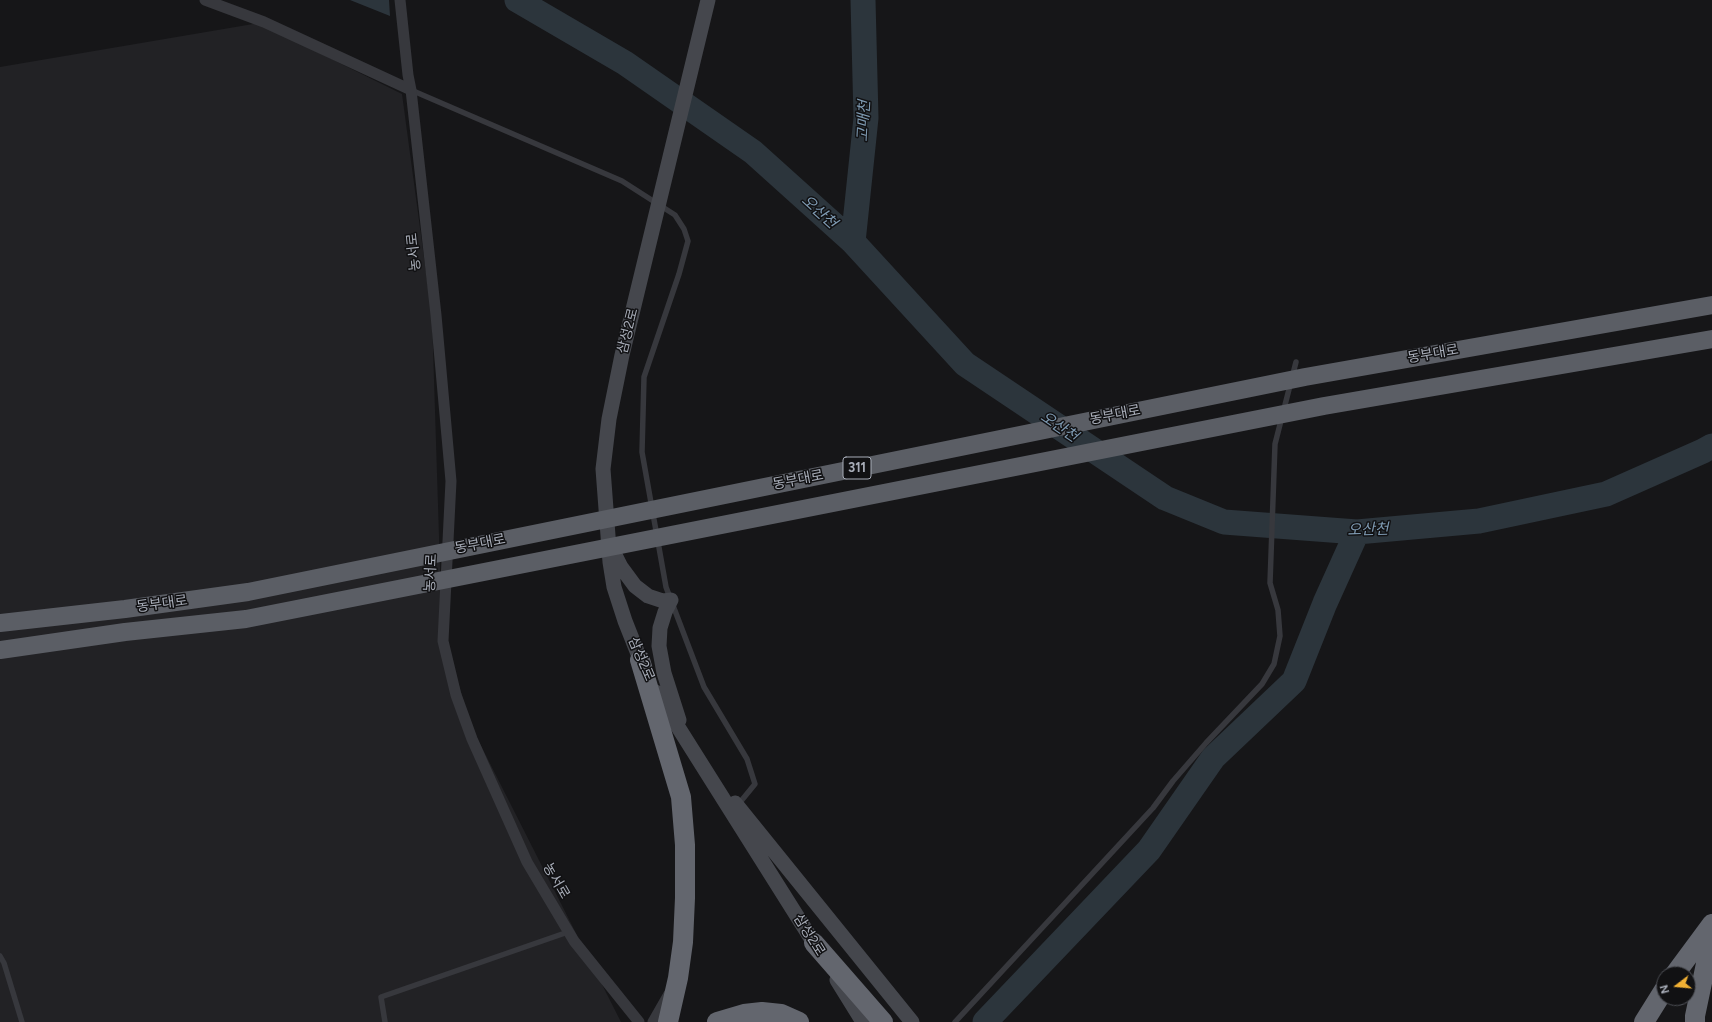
<!DOCTYPE html>
<html>
<head>
<meta charset="utf-8">
<style>
	body { margin:0 }
	#map { position:relative; width:1712px; height:1022px; overflow:hidden; background:#161618; font-family:Figtree,sans-serif }
	canvas { display:block }
	.north { position:absolute; left:1656px; top:966px; width:40px; height:40px; box-sizing:border-box; background:#111113; border:1px solid #4d4f55; border-radius:50%; rotate:254deg; font-size:11px; font-weight:700; line-height:16px; text-align:center; color:#a8adb8 }
	.north::after { content:''; display:block; margin:auto; width:14px; height:18px; background:#f2b134; clip-path:polygon(50% 0,100% 100%,50% 72%,0 100%) }
</style>
</head>
<body>
<div id="map">
<canvas width="1712" height="1022"></canvas>
<div class="north">N</div>
</div>
<script>
const ctx = document.querySelector('canvas').getContext('2d');
ctx.lineJoin = 'round';
function fillPath(path, color) { ctx.fillStyle = color; ctx.fill(path, 'evenodd'); }
const shape = rows => new Path2D(rows.map(r => 'M' + r).join(''));
function trace(path, color, width, dash) { ctx.strokeStyle = color; ctx.lineWidth = width; ctx.lineCap = dash ? 'butt' : 'round'; ctx.setLineDash(dash || []); ctx.stroke(path); }
function label(font, color, halo, rows, align = 'center') {
  ctx.font = font + ' Figtree,"Noto Sans KR",sans-serif'; ctx.lineWidth = 3; ctx.setLineDash([]); ctx.textBaseline = 'middle'; ctx.strokeStyle = halo; ctx.fillStyle = color; for (const [text, x, y, turn = 0] of rows) {
    ctx.save(); ctx.translate(x, y); ctx.rotate((+turn || 0) * Math.PI / 180); ctx.textAlign = isNaN(turn) ? turn : align; if (halo) ctx.strokeText(text, 0, 0); ctx.fillText(text, 0, 0); ctx.restore();
  }
}
fillPath(shape([
	[259,23,402,94,432,317,442,630,472,728,621,1022,0,1022,0,67]
]), '#222225');
fillPath(shape([
	[350,0,389,0,390,16]
]), '#2c353c');
trace(shape([
	[517,0,625,63,753,152,853,242,965,364,1165,498,1224,522,1357,532,1479,521,1606,494,1703,451,1712,446],
	[853,242,866,118,863,0],
	[985,1022,1149,850,1213,758,1294,681,1325,603,1357,532]
]), '#2c353c', 25);
trace(shape([
	[411,90,622,181,675,215,684,229,688,241,679,274,644,377,642,452,666,587,704,687,747,759,755,784,737,806],
	[0,956,4,963,22,1022],
	[385,1022,381,997,568,932],
	[955,1022,1153,808,1173,781,1206,743,1262,684,1274,664,1280,636,1278,610,1270,583,1275,444,1296,362]
]), '#37383d', 5.5);
trace(shape([
	[205,0,264,22,411,90],
	[400,0,408,75,411,90,436,315,451,481,443,641,456,695,472,739,527,862,574,941,639,1022],
	[653,1022,669,994]
]), '#37383d', 11);
trace(shape([
	[613,551,621,567,635,586,648,596,663,601,671,600,665,612,660,628,659,646,664,673,679,720],
	[644,669,625,621,614,587,610,562,603,469,609,419,622,355,708,0],
	[656,692,819,951],
	[735,803,912,1022],
	[837,980,863,1022]
]), '#45474d', 15);
trace(shape([
	[0,623,125,609,248,592,1305,377,1712,305],
	[0,650,125,632,246,619,1324,406,1712,339]
]), '#5b5e65', 18);
trace(shape([
	[640,660,681,797,685,845,685,898,683,942,678,978,668,1022],
	[814,943,883,1022],
	[1675,974,1712,924],
	[717,1022,744,1014,762,1012,781,1014,799,1022],
	[1644,1022,1664,990],
	[1695,1022,1695,1016,1707,959,1712,949]
]), '#63666e', 20);
for (const [x, y, w] of [
	[857,468,28]
]) { const box = new Path2D(); box.roundRect(x - w / 2, y - 11, w, 22, 3); ctx.fillStyle = '#111113'; ctx.fill(box); trace(box, '#a8adb8', 1); }
label('bold 13px', '#a8adb8', null, [
	["311",857,468]
]);
label('14px', '#a8adb8', '#111113', [
	["농서로",414,252,-96],
	["삼성2로",628,331,-76],
	["동부대로",1433,354,-10],
	["동부대로",1115,415,-11],
	["동부대로",798,480,-11],
	["동부대로",480,544,-11],
	["농서로",431,573,-87],
	["동부대로",162,604,-8],
	["삼성2로",641,659,67],
	["농서로",556,881,60],
	["삼성2로",809,935,58]
]);
label('italic 15px', '#7f9bb3', '#111113', [
	["고매천",864,121,-87],
	["오산천",819,212,42],
	["오산천",1059,427,34],
	["오산천",1368,530,-2]
]);
</script>
</body>
</html>
